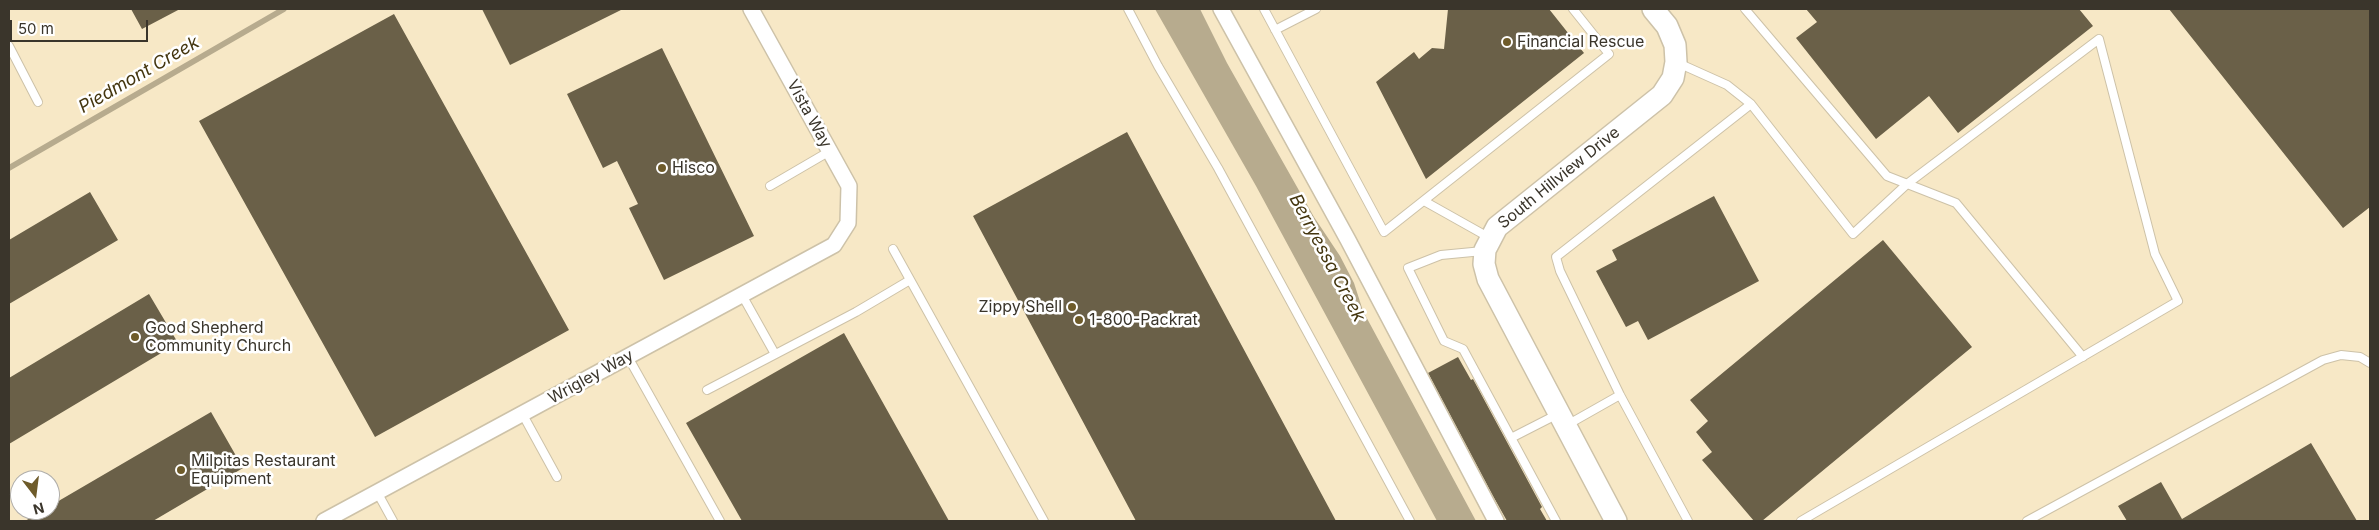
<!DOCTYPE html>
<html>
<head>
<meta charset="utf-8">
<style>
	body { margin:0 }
	#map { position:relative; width:2379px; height:530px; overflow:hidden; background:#fff3d8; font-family:Inter,sans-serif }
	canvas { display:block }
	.frame { position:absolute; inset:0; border:10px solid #3a352b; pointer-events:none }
	.north { position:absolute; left:10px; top:470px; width:50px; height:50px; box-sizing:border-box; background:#fff; border:1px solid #b0aeaa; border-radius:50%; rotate:165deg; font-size:14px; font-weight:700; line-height:20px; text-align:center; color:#3a352b }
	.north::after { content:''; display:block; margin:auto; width:18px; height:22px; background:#6e5b2a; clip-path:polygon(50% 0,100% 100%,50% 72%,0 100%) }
	.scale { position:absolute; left:10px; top:20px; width:138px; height:22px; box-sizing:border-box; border:2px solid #3a352b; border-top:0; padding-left:6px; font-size:15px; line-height:18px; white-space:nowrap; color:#3a352b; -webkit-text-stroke:4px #fff; paint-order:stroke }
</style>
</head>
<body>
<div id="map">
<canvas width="2379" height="530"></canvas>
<div class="frame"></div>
<div class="north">N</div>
<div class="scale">50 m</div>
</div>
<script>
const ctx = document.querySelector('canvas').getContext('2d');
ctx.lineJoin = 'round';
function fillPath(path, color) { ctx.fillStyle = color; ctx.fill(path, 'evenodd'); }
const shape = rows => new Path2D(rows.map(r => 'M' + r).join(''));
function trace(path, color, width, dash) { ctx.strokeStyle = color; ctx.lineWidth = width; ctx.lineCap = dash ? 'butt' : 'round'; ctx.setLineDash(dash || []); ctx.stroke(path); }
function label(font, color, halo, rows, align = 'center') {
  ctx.font = font + ' Inter,sans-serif'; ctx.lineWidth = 5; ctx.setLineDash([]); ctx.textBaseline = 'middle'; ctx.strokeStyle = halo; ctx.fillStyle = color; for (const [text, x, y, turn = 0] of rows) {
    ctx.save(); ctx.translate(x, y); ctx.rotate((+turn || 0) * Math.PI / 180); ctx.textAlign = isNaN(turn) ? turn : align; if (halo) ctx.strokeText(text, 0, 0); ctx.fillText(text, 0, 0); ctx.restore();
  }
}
fillPath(shape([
	[9,9,2370,9,2370,521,9,521],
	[20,480,50,480,50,510,20,510]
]), '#f7e8c6');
fillPath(shape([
	[1155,9,1200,9,1227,63,1314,217,1340,256,1354,283,1363,311,1476,521,1437,521,1256,186]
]), '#b7ab8e');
trace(shape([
	[9,168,284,9]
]), '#b7ab8e', 5.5);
fillPath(shape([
	[131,9,180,9,142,29],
	[482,9,623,9,510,65],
	[1448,9,1549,9,1584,53,1426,179,1376,82,1414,52,1419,59,1432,48,1444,49],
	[1806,9,2079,9,2093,26,1958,133,1929,96,1876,139,1796,38,1817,22],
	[2169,9,2370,9,2370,207,2343,228],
	[394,14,569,330,375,437,199,121],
	[662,48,754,236,664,280,629,208,638,204,617,161,603,168,567,94],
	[1127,132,1336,521,1136,521,973,216],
	[90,192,118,240,9,304,9,240],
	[1714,196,1759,281,1648,340,1638,321,1626,327,1596,271,1617,260,1612,250],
	[1883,240,1972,347,1762,521,1754,521,1702,460,1712,452,1696,432,1708,421,1690,400],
	[149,294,178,343,9,444,9,378],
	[844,333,949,521,742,521,686,423],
	[1458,357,1471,380,1473,379,1542,507,1540,509,1547,521,1507,521,1493,496,1428,373],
	[211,412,243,468,153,521,25,521,44,510,50,510,50,506],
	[2311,443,2357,521,2127,521,2118,506,2161,482,2182,519]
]), '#6a6048');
const lane = shape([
	[1128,9,1158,66,1218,168,1410,521],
	[1264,9,1384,232,1609,54,1573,9],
	[1745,9,1887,176,1956,203,2083,357],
	[1275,30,1316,9],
	[9,46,38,102],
	[1678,63,1727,85,1751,104,1853,234,1907,184,2099,39,2155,254,2178,301,1801,521],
	[770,186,830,151],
	[1424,201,1490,238],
	[893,249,1044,521],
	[1483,251,1441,255,1408,268,1444,341,1463,349,1556,521],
	[742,295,775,354],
	[628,357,720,521],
	[707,390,856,312,910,280],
	[523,415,557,477],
	[1567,425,1620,395],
	[1511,438,1558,414],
	[377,492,393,521],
	[1688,521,1620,395,1560,271,1556,257,1751,104],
	[2027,521,2323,360,2341,355,2360,357,2370,363]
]);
const street = shape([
	[1221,9,1348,240,1496,521],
	[324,521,834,245,848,223,849,186,751,9]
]);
const secondary = shape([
	[1616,521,1488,279,1484,264,1485,250,1497,227,1662,95,1673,78,1676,62,1675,45,1667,26,1653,9]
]);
trace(lane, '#cdc2a8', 10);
trace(street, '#cdc2a8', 18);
trace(secondary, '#cdc2a8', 24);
trace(lane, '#fff', 8);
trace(street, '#fff', 15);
trace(secondary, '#fff', 21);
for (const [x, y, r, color] of [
	[1507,42,5,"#6e5b2a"],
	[662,168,5,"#6e5b2a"],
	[1072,307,5,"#6e5b2a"],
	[1079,320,5,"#6e5b2a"],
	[135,337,5,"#6e5b2a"],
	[181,470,5,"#6e5b2a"]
]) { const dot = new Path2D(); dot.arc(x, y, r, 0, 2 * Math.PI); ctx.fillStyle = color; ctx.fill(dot); trace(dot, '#fff', 2); }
label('16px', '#3a352b', '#fff', [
	["Financial Rescue",1517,42],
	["Hisco",672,168],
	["Zippy Shell",1062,307,"right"],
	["1-800-Packrat",1089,320],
	["Good Shepherd",145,328],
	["Community Church",145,346],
	["Milpitas Restaurant",191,461],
	["Equipment",191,479]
], 'left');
label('16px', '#3a352b', '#fff', [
	["Vista Way",809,114,61],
	["South Hillview Drive",1559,178,-39],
	["Wrigley Way",591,377,-29]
]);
label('italic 18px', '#44360f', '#fff', [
	["Piedmont Creek",139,75,-30],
	["Berryessa Creek",1327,258,62]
]);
</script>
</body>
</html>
